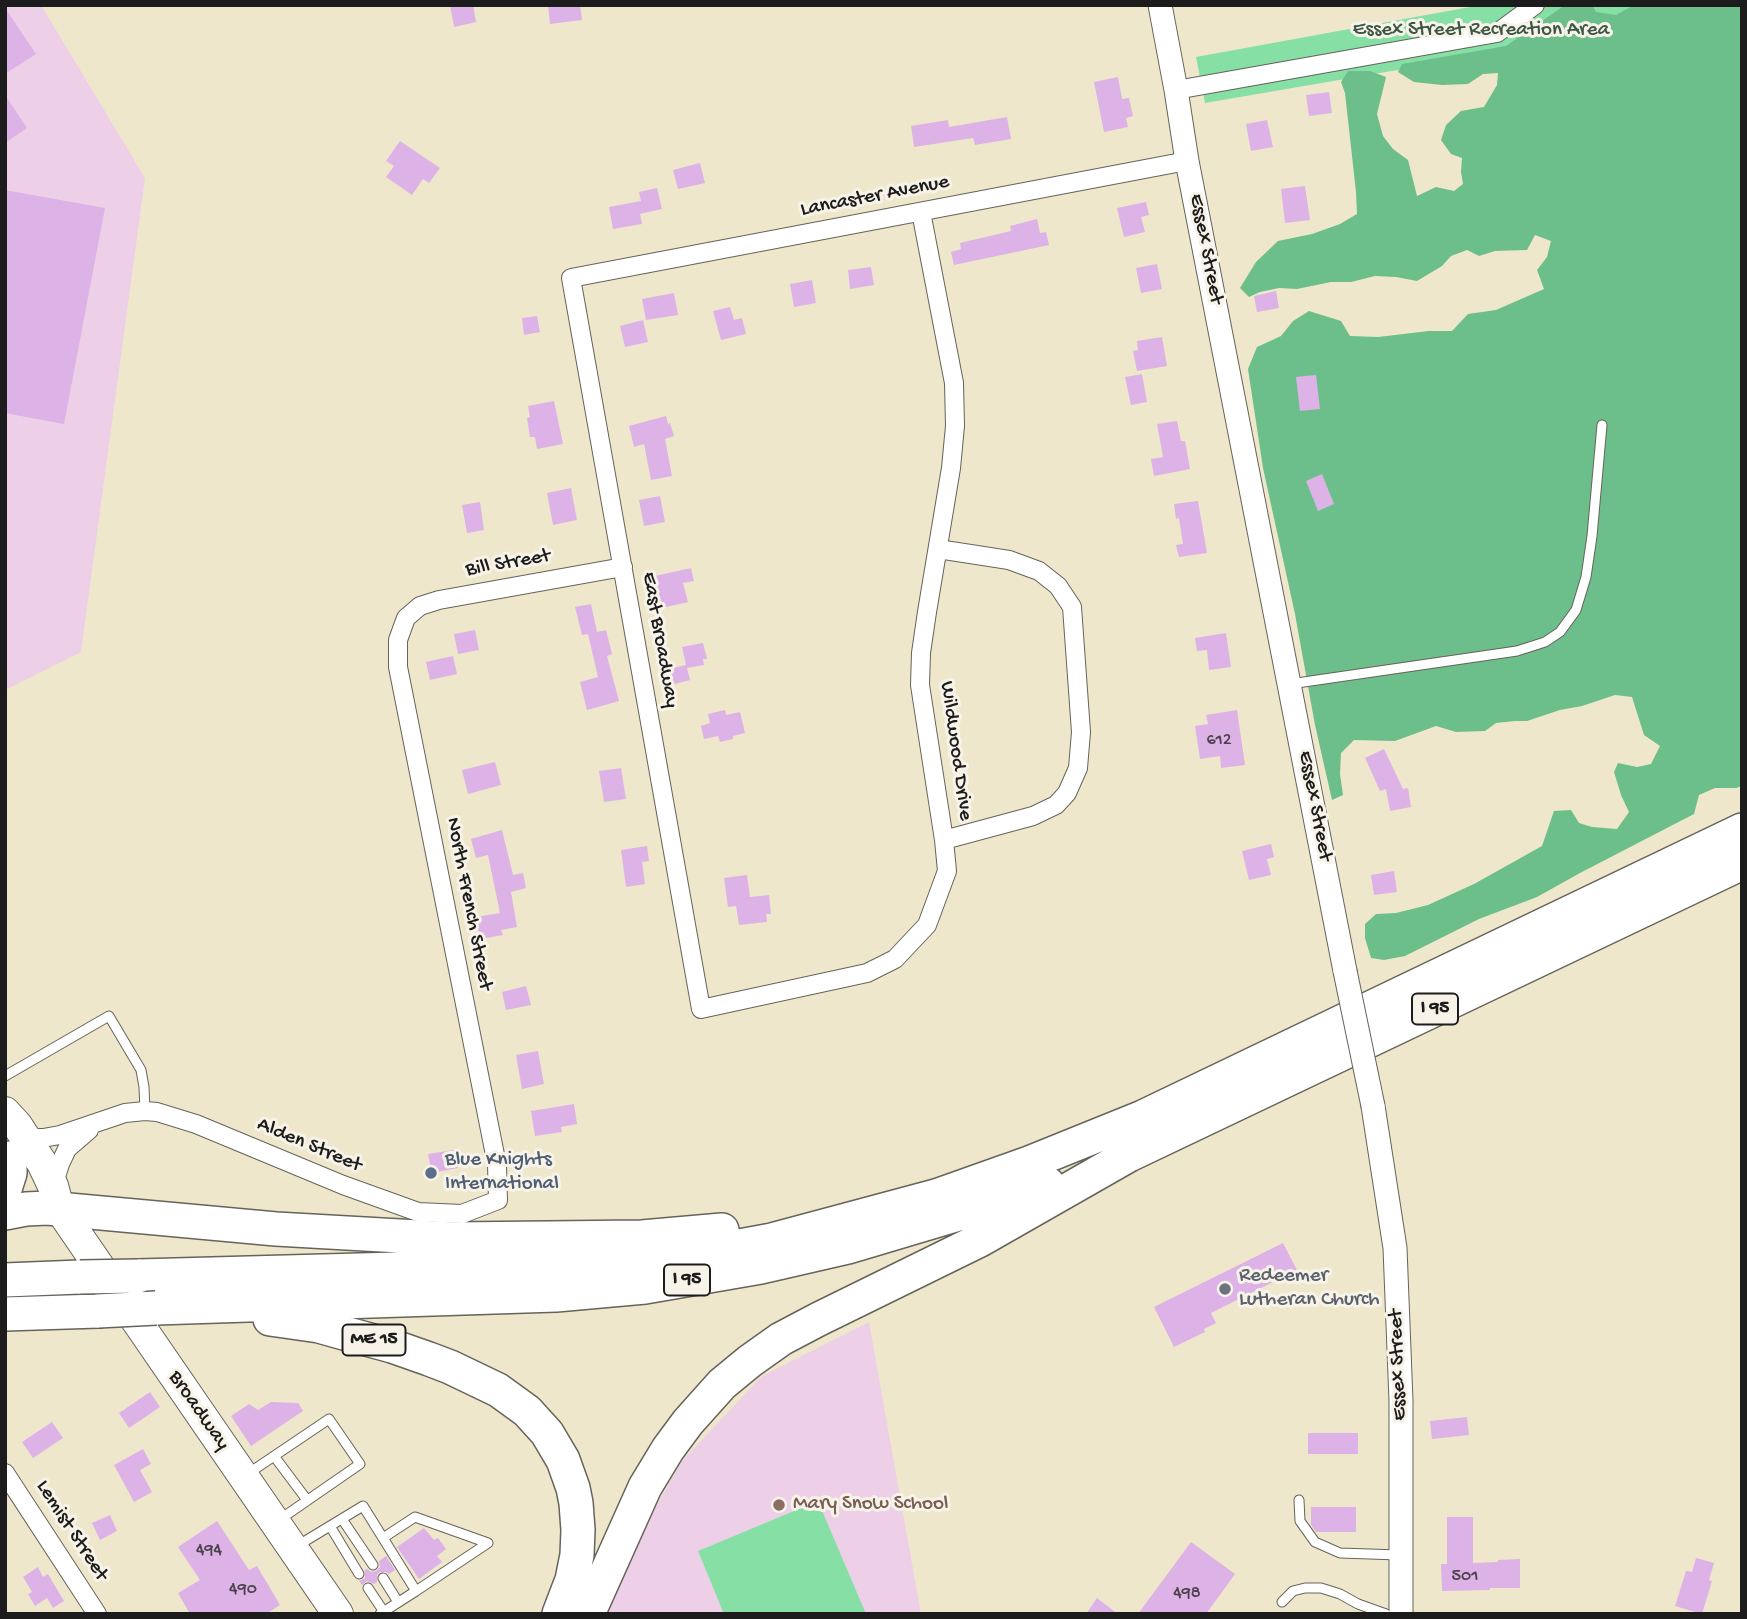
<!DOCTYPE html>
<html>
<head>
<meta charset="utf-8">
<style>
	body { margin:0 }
	#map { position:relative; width:1747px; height:1619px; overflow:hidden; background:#efe7cc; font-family:"Gochi Hand",sans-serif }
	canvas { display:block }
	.frame { position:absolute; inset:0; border:7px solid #1c1c1c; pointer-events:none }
</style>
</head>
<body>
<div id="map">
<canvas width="1747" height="1619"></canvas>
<div class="frame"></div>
</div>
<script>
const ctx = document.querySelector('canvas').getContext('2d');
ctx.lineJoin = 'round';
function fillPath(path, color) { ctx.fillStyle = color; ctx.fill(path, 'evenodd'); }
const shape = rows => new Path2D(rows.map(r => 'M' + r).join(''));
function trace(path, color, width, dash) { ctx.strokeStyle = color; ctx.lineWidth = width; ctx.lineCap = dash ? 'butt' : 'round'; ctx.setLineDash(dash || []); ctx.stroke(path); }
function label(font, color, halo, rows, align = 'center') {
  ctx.font = font + ' "Gochi Hand",sans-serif'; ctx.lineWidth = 6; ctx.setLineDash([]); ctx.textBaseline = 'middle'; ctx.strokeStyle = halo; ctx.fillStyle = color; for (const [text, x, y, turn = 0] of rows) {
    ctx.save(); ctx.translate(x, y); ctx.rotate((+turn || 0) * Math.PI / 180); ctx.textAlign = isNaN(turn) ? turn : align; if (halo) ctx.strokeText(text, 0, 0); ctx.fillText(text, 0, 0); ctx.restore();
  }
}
fillPath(shape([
	[5,5,41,5,145,178,81,652,5,690],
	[869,1322,921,1614,601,1614,632,1548,682,1461,762,1376]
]), '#edd0e8');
fillPath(shape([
	[1481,5,1742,5,1695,19,1205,103,1196,57],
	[818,1501,866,1614,724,1614,698,1551]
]), '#86e0a6');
fillPath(shape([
	[1565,5,1592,5,1596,12,1616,15,1634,5,1742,5,1742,786,1736,788,1715,788,1699,795,1694,814,1580,873,1537,897,1479,919,1405,956,1384,960,1371,958,1365,938,1365,924,1376,914,1396,913,1428,905,1474,884,1542,846,1554,811,1571,810,1579,823,1592,827,1617,829,1629,812,1621,795,1614,772,1618,763,1637,767,1651,764,1660,746,1644,735,1632,697,1615,695,1582,706,1560,710,1527,721,1515,721,1496,723,1485,731,1456,732,1436,726,1395,741,1354,740,1341,753,1340,774,1343,795,1332,800,1315,725,1295,614,1263,468,1248,369,1257,347,1281,336,1293,321,1309,311,1341,321,1350,336,1378,337,1429,331,1452,331,1468,314,1496,310,1544,289,1537,270,1547,257,1551,241,1535,235,1527,250,1495,251,1479,256,1467,250,1451,256,1442,266,1417,281,1396,277,1375,276,1351,282,1331,282,1297,289,1279,288,1260,292,1249,297,1240,288,1256,262,1278,241,1312,234,1340,224,1357,214,1356,192,1345,93,1341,82,1348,71,1370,71,1386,77,1377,114,1383,136,1393,149,1408,160,1417,196,1436,187,1454,191,1463,184,1461,172,1462,158,1451,154,1441,140,1446,125,1461,111,1484,107,1497,85,1498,73,1483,74,1468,84,1442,85,1414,82,1398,72,1402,64,1506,46]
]), '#6cbe8b');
fillPath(shape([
	[450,5,473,5,476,22,454,27],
	[548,5,580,5,582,20,550,24],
	[5,8,36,54,5,74],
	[1118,77,1122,99,1129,98,1133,116,1126,118,1128,127,1104,132,1094,82],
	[1329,92,1332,113,1309,116,1306,95],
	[5,95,27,128,5,143],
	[1007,117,1011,139,975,145,973,138,914,147,911,126,948,120,949,127],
	[1267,120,1273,147,1251,151,1246,124],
	[400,141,440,168,429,183,423,179,412,195,386,177,394,166,386,161],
	[700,163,705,183,678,189,673,170],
	[1305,186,1310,220,1285,223,1281,189],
	[657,188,662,209,640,214,642,224,613,229,609,207,641,201,639,192],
	[5,190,105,208,64,424,5,413],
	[1146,202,1149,215,1141,217,1145,232,1124,237,1117,208],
	[1037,219,1040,233,1046,232,1049,245,954,265,951,252,961,249,960,243,1011,231,1010,226],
	[1157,264,1162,289,1141,293,1136,268],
	[871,267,874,285,850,289,848,270],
	[812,280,816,303,794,307,790,284],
	[1276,291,1279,308,1257,312,1254,296],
	[674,293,678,315,646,320,642,299],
	[730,307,734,320,742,318,746,334,721,340,713,311],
	[537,316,540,332,524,335,522,318],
	[643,320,648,342,625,347,620,326],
	[1162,337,1167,366,1137,371,1133,351,1138,350,1137,341],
	[1142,374,1147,402,1131,405,1125,377],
	[1316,375,1320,409,1300,411,1296,377],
	[554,401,563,444,537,449,535,437,530,437,527,418,530,417,528,406],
	[666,416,668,424,670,423,674,436,665,439,672,476,651,480,644,444,634,447,629,426],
	[1177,421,1181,441,1185,441,1190,469,1154,476,1151,459,1163,457,1157,424],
	[1322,474,1334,504,1318,511,1306,481],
	[571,488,577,520,553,525,547,493],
	[660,496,665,522,644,526,639,500],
	[1198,501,1207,553,1179,557,1176,545,1183,544,1179,518,1176,519,1174,504],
	[480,502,484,530,467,533,462,505],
	[691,568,694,581,683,583,688,602,662,608,655,576],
	[591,604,597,632,606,630,612,654,607,656,619,701,587,710,580,682,598,677,588,634,582,635,575,607],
	[475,630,479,650,458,654,454,634],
	[1226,633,1231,667,1209,670,1207,650,1197,651,1195,638],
	[703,643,707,659,703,659,704,665,687,668,690,680,671,685,668,669,686,665,682,647],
	[453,656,457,674,430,680,426,662],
	[725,710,726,715,740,712,745,733,733,736,733,739,720,742,718,736,704,739,701,726,710,723,708,714],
	[1237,710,1245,765,1221,768,1220,756,1200,759,1195,726,1208,724,1206,715],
	[1384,749,1403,789,1408,788,1411,807,1390,811,1386,789,1380,791,1365,758],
	[495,762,501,785,468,794,462,770],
	[621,768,626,799,604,802,599,771],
	[502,830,513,875,523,873,526,888,511,892,517,927,501,930,503,935,480,939,476,917,500,913,488,855,476,858,471,839],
	[1271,844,1274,857,1267,859,1271,875,1249,880,1242,851],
	[647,846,649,861,642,862,645,884,626,887,621,850],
	[1394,871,1397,892,1374,895,1371,875],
	[747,875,750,897,769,895,771,914,766,914,767,922,739,925,736,906,728,907,724,878],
	[526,986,531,1005,506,1010,502,992],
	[538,1051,544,1084,522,1089,516,1055],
	[574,1104,577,1124,561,1127,562,1132,535,1136,531,1111],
	[454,1150,458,1168,432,1173,428,1154],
	[1283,1243,1297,1270,1211,1313,1216,1323,1204,1329,1205,1332,1174,1347,1154,1307],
	[150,1392,160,1407,129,1428,119,1413],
	[271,1402,298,1403,303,1411,251,1446,231,1416,249,1404,258,1410],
	[1467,1417,1469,1435,1432,1439,1430,1421],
	[52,1422,63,1438,33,1458,22,1442],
	[1308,1433,1358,1433,1358,1454,1308,1454],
	[143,1449,151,1464,140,1470,152,1492,134,1502,114,1465],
	[1311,1507,1356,1507,1356,1532,1316,1532,1311,1525],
	[110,1515,117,1531,100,1540,92,1523],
	[1447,1517,1473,1517,1473,1563,1498,1562,1498,1560,1520,1559,1520,1588,1490,1588,1490,1590,1442,1591,1441,1564,1447,1564],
	[217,1521,249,1570,257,1566,280,1605,266,1614,190,1614,178,1593,200,1580,178,1547],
	[424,1528,434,1540,438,1538,446,1549,437,1556,442,1562,419,1579,397,1547],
	[1191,1542,1235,1574,1206,1614,1138,1614],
	[386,1556,395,1570,389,1574,386,1572,380,1572,377,1575,377,1582,374,1584,367,1581,362,1585,359,1581,365,1578,365,1570,367,1569,371,1572,376,1571,380,1567,379,1561],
	[1696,1558,1714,1563,1709,1580,1712,1581,1702,1614,1675,1606,1686,1571,1692,1572],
	[38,1567,43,1577,48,1574,64,1601,53,1608,47,1598,35,1606,28,1594,32,1592,23,1577],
	[1097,1598,1118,1614,1086,1614]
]), '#ddb2e6');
const service = shape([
	[1290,684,1517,651,1545,642,1560,632,1576,610,1586,577,1592,536,1602,425],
	[5,1076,109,1016,141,1070,144,1087,145,1111],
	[274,1456,307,1500],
	[246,1475,329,1419,360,1464,279,1520],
	[1299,1500,1300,1521,1315,1542,1340,1553,1399,1555],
	[342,1519,373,1565],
	[330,1526,359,1574],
	[383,1538,415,1517,488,1543,416,1591],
	[297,1546,363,1506,416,1591,380,1614],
	[383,1578,398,1602],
	[368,1588,384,1612],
	[1282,1602,1293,1591,1305,1588,1321,1588,1340,1594,1358,1604,1386,1614]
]);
const minor = shape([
	[1176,90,1497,33,1535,5],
	[921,212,954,383,955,426,951,468,927,612,921,653,920,685,944,840,947,871,927,925,895,959,867,973,701,1009,571,278,1187,161],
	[938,549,1009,560,1039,571,1058,586,1072,607,1081,732,1078,768,1067,793,1056,805,1033,816,944,840],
	[26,1138,43,1138,60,1135,125,1113,145,1111,157,1112,196,1124,343,1185,418,1212,462,1214,498,1200,497,1165,398,667,398,640,406,618,420,606,439,600,623,567],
	[53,1186,60,1164,67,1149,89,1130],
	[5,1473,97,1614]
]);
const tertiary = shape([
	[1160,5,1176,90,1187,161,1345,971],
	[1373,1106,1395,1248,1401,1401,1401,1614]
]);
const primary = shape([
	[5,1112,17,1125,42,1163,53,1186,59,1208,338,1614]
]);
const motorway = shape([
	[5,1189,10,1173,10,1158],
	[5,1213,26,1209,47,1208,276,1229,453,1239,642,1237,722,1230],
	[138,1276,397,1269,506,1270,610,1266,680,1257,772,1240,936,1196,1029,1163,1143,1117,1742,830],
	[5,1280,80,1277],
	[156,1308,556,1295,645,1287,761,1267,848,1247,962,1213,1048,1184],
	[5,1314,98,1311],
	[270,1319,319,1326,344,1333,392,1346,429,1359,450,1367,498,1390,527,1411,547,1433,563,1460,573,1488,576,1503,578,1530,577,1555,572,1580,559,1614],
	[588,1614,645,1487,668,1449,688,1422,722,1384,750,1361,781,1339,819,1319,980,1240,1129,1155,1742,863]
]);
trace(service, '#66635a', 11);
trace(minor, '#66635a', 20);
trace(tertiary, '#66635a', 25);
trace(primary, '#66635a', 32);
trace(motorway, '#66635a', 36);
trace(service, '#fff', 9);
trace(minor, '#fff', 18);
trace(tertiary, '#fff', 23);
trace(primary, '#fff', 30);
trace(motorway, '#fff', 33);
const tertiaryBridge = shape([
	[1345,971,1373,1106]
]);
const motorwayBridge = shape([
	[80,1277,138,1276],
	[98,1311,156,1308]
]);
trace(tertiaryBridge, '#66635a', 25, []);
trace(motorwayBridge, '#66635a', 36, []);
trace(tertiaryBridge, '#fff', 23);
trace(motorwayBridge, '#fff', 33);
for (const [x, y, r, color] of [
	[431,1173,7,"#5c6f8a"],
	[1225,1289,7,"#6b7280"],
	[779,1505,7,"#8d6e63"]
]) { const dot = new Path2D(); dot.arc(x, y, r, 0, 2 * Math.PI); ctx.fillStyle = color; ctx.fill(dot); trace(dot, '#f7f3e8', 2.5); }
label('18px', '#4c424e', null, [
	["612",1219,741],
	["494",209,1551],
	["501",1465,1577],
	["490",243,1590],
	["498",1187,1594]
]);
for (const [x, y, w] of [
	[1435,1009,46],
	[687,1280,46],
	[374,1340,63]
]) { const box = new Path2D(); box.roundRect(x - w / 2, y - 15.5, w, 31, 5); ctx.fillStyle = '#f7f3e8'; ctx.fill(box); trace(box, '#1c1c1c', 2); }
label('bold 19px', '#1c1c1c', null, [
	["I 95",1435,1009],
	["I 95",687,1280],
	["ME 15",374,1340]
]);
label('21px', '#3c5745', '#f7f3e8', [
	["Essex Street Recreation Area",1481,31]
]);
label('21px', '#1c1c1c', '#f7f3e8', [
	["Lancaster Avenue",875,197,-11],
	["Essex Street",1205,249,79],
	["Bill Street",508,564,-10],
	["East Broadway",659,640,80],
	["Wildwood Drive",955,751,82],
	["Essex Street",1314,806,79],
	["North French Street",468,904,79],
	["Alden Street",309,1146,23],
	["Essex Street",1399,1365,-92],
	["Broadway",198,1411,55],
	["Lemist Street",71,1531,57]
]);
label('21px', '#4e5e75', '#f7f3e8', [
	["Blue Knights",445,1161],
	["International",445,1185]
], 'left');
label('21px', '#5b616d', '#f7f3e8', [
	["Redeemer",1239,1277],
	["Lutheran Church",1239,1301]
], 'left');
label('21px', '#785e54', '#f7f3e8', [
	["Mary Snow School",793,1505]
], 'left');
</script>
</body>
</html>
